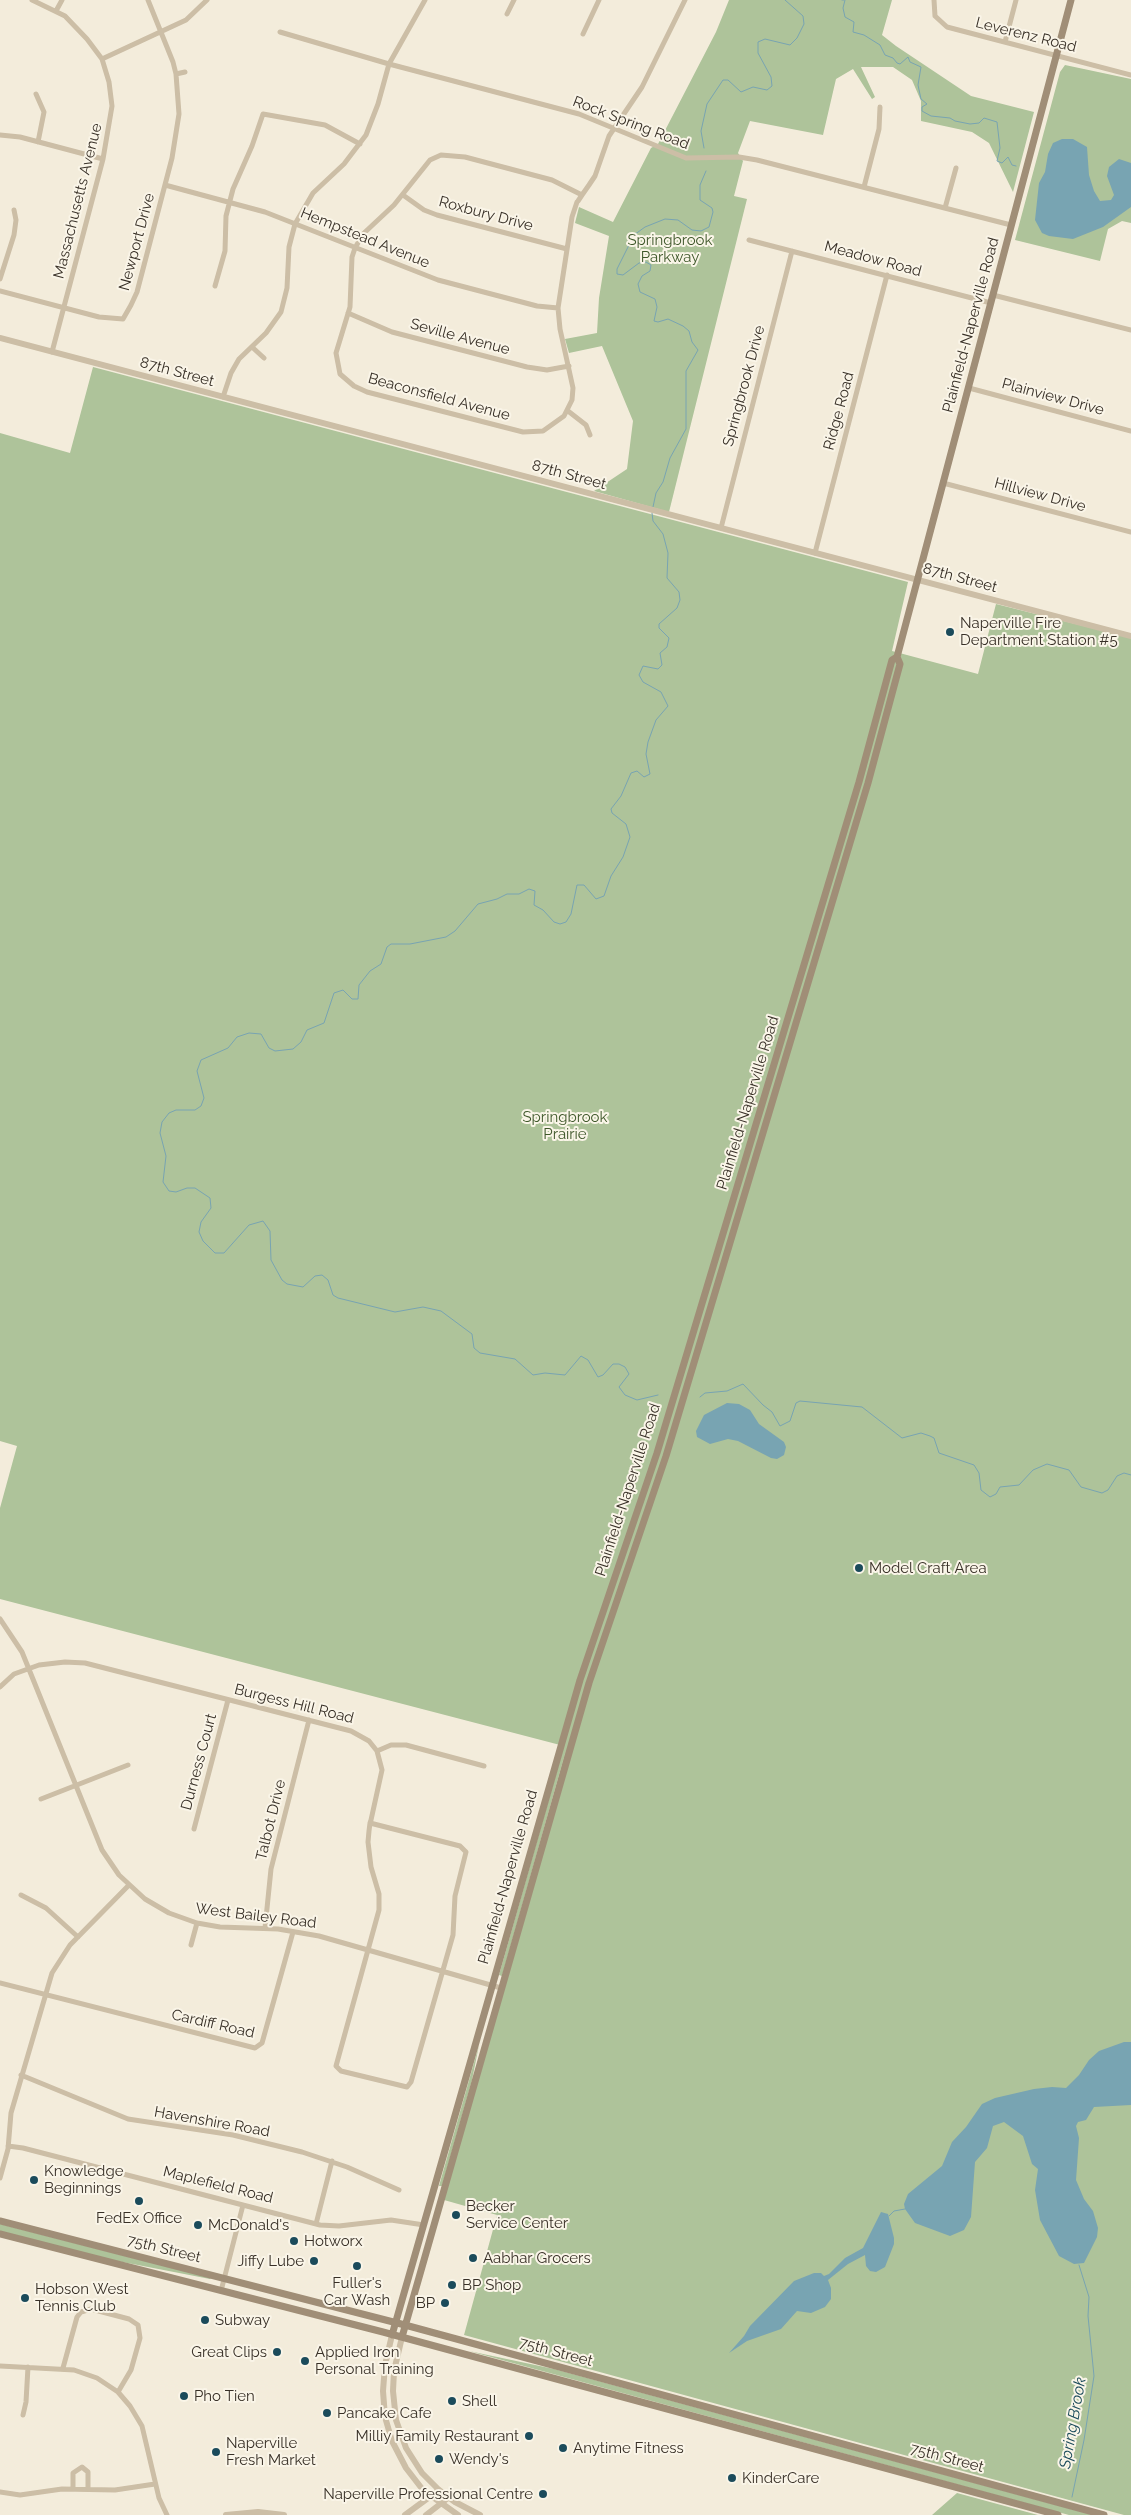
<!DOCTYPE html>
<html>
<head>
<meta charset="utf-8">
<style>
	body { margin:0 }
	canvas { display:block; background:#f3ecdb }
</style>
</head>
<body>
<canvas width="1131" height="2515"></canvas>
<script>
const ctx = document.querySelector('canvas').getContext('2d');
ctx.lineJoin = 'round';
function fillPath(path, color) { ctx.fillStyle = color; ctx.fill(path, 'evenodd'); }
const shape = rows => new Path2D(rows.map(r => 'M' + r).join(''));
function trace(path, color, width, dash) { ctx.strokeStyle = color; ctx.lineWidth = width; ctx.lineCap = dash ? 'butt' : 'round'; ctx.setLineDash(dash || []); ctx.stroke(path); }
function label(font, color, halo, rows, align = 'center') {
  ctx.font = font + ' Raleway,sans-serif'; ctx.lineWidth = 4; ctx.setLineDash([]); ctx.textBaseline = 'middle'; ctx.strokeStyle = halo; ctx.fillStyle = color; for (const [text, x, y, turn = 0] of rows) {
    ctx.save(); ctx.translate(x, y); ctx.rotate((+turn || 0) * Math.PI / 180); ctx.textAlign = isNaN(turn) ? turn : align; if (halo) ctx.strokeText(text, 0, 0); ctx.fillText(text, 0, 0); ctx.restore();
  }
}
fillPath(shape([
	[729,0,892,0,882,35,896,46,971,96,1034,112,1013,192,989,143,972,132,921,121,921,101,912,80,893,67,861,67,875,97,872,99,853,69,836,79,823,135,750,121,738,153,743,161,734,196,747,199,669,512,594,491,627,469,633,421,602,346,569,353,565,339,597,333,599,298,609,236,575,223,579,207,613,222,651,148,658,144,716,32],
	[1065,65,1131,79,1131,223,1122,221,1108,229,1100,261,1015,240,1060,72],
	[93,367,908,582,892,651,978,674,996,604,1131,638,1131,2515,1124,2515,464,2335,497,2215,444,2200,567,1747,502,1976,499,1975,564,1746,0,1599,0,1508,17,1446,0,1441,0,433,70,453],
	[479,2045,472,2080,442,2186,439,2186],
	[0,2224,211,2278,210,2279,112,2260,0,2231],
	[469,2351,554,2369,1093,2515,1069,2515],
	[957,2493,1038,2515,932,2515]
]), '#aec39a');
fillPath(shape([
	[1062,139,1073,139,1087,147,1089,175,1094,191,1100,201,1111,200,1114,195,1107,176,1109,167,1119,159,1131,163,1131,207,1103,227,1073,239,1049,236,1042,233,1035,220,1039,183,1045,172,1048,154,1053,143],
	[727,1403,739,1404,750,1410,759,1424,784,1442,786,1447,784,1455,777,1459,771,1458,738,1441,728,1439,710,1444,697,1437,696,1431,704,1415],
	[1124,2042,1131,2042,1131,2105,1094,2107,1086,2120,1078,2122,1076,2126,1079,2138,1076,2180,1084,2199,1093,2211,1098,2228,1097,2237,1084,2263,1074,2264,1059,2256,1040,2220,1035,2190,1038,2169,1032,2164,1023,2136,1004,2122,993,2126,987,2148,975,2162,971,2217,964,2230,950,2236,915,2223,905,2209,904,2204,908,2194,942,2166,952,2142,966,2127,982,2104,995,2098,1034,2089,1052,2087,1066,2088,1079,2075,1089,2060,1099,2051],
	[881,2212,888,2214,894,2238,894,2244,885,2267,876,2272,870,2271,866,2266,865,2255,848,2264,828,2280,831,2288,831,2299,825,2307,811,2313,797,2311,781,2329,747,2341,729,2353,744,2336,750,2326,794,2281,814,2273,821,2273,824,2276,829,2274,845,2258,863,2248]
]), '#78a4b2');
trace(shape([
	[842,0,844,0],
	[845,0,843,8,845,17,854,22,853,32,864,35,880,45,885,55,893,58,897,63,900,64,908,57,910,62,921,67,918,85,921,99,927,104,922,107,922,111,931,116,950,118,955,121,970,124,979,123,984,118,997,122,1000,148,997,161,1002,163,1008,157,1012,165,1016,166],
	[704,148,701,131,707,104,723,80,728,80,741,92,753,87,767,90,772,86,771,77,758,53,758,42,765,39,790,45,797,38,804,24,803,16,785,0],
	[653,507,656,493,663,482,670,458,686,429,686,371,698,350,692,342,689,331,683,326,668,319,658,322,654,321,657,307,655,299,640,292,638,284,642,276,650,271,651,265,646,262,639,263,623,275,617,274,617,269,634,235,645,227,665,219,678,220,692,230,701,231,709,227,713,212,712,208,700,200,700,185,706,171],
	[652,513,653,521,663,534,668,553,667,578,679,592,680,600,677,608,659,624,659,628,669,638,667,647,660,653,662,665,658,669,643,666,639,675,643,682,661,692,668,706,656,720,648,742,646,754,650,774,644,777,637,771,631,773,621,796,611,809,612,813,626,824,630,837,623,857,611,876,604,896,596,899,584,885,577,885,571,914,566,922,560,924,554,922,543,910,534,905,535,891,529,889,519,894,507,894,497,899,478,904,455,931,446,937,410,944,391,944,387,947,381,964,370,971,359,985,358,999,352,999,343,990,334,993,324,1023,307,1030,301,1042,293,1049,275,1051,269,1048,261,1034,249,1033,237,1037,228,1048,201,1060,197,1071,204,1098,201,1106,195,1110,176,1110,169,1113,162,1122,160,1133,166,1156,163,1182,169,1191,176,1192,187,1188,195,1188,210,1198,211,1208,201,1222,199,1232,203,1241,215,1253,224,1253,249,1225,263,1221,270,1231,271,1260,282,1280,287,1284,303,1287,315,1276,322,1275,328,1280,333,1295,338,1298,395,1312,423,1307,441,1311,472,1334,474,1348,480,1353,515,1359,533,1375,545,1373,565,1375,581,1356,588,1360,598,1377,603,1375,613,1364,619,1364,625,1367,629,1374,619,1387,625,1395,637,1400,658,1395],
	[700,1397,705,1393,727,1391,743,1384,763,1405,772,1412,780,1426,790,1421,796,1403,800,1401,862,1407,902,1438,921,1433,930,1436,934,1438,939,1453,974,1465,979,1473,981,1490,990,1497,996,1494,1000,1487,1019,1485,1033,1470,1047,1464,1069,1470,1081,1487,1102,1493,1108,1490,1117,1476,1124,1473,1131,1475],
	[889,2216,894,2211,905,2209],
	[1072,2497,1084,2440,1094,2376,1088,2316,1089,2297,1079,2265]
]), '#78a4b2', 1);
trace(shape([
	[32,0,65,16,87,39,102,59,109,82,112,106,103,159,52,352],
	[934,0,935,16,947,27,1131,75],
	[56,11,62,0],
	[507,14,514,0],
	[280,32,389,64,579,114,686,158,739,157,757,160,1011,225],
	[583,34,599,0],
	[1005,42,1016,0],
	[102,59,186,20,207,0],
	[176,74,185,72],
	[36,94,44,112,38,142],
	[0,135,20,137,103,159],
	[165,185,265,212,438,280,537,306,558,308],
	[864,187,879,129,880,107],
	[403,195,424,210,437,215,567,249],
	[582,195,552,180,465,157,441,155,430,160,394,205,363,234,355,248,352,257,350,307,336,353,340,374,354,386,367,392,523,432,543,431,564,416,572,400,573,388,560,329,558,308,572,217,577,202,578,201,582,195,589,185,595,176,609,136,642,87,685,0],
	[945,208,956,168],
	[749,240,991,303],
	[0,279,14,235,16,220,14,210],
	[215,286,225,251,226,216,233,189,252,146,263,114,325,125,360,144],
	[0,291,99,317,123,319,131,305,137,292,172,158,179,114,176,74,173,62,148,0],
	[993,295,1131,330],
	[348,313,392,332,527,367,547,370,569,366],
	[252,347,264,358],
	[969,388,1131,431],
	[223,397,231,373,239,359,266,333,281,312,287,288,289,247,295,224,313,193,344,164,366,135,378,104,389,64,425,0],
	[568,411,586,425,590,435],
	[943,483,1131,532],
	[721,528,792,251],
	[815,553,887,275],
	[0,1619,22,1652,102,1850,119,1875,145,1899,169,1913,197,1923,220,1927,278,1929,319,1936,501,1988],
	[0,1687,14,1674,39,1665,65,1662,85,1663,351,1731,369,1741,377,1751,382,1770,371,1820,370,1823,369,1831,368,1842,371,1867,379,1894,379,1910,336,2066,341,2071,407,2087,411,2082,453,1935,455,1896,466,1852,460,1846,370,1823],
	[377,1751,391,1745,406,1745,484,1766],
	[41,1799,128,1765],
	[194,1829,228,1700],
	[21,1895,46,1908,78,1937],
	[265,1928,271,1869,309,1720],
	[191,1945,197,1923],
	[0,1983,255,2048,262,2043,293,1932],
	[21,2075,128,2119,233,2135,302,2152,347,2167,399,2190],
	[8,2146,23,2148,320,2225,339,2226,391,2220,424,2225],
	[0,2178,8,2149,11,2113,52,1973,70,1945,129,1885],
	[316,2224,332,2161],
	[221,2291,243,2205],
	[0,2366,74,2370,97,2378,118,2392,130,2406,142,2426,159,2498,167,2515],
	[63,2368,77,2317,81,2312,91,2309,129,2319,138,2325,140,2338,131,2370,118,2392],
	[23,2415,26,2402,28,2367],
	[73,2489,73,2473,82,2467,88,2472,88,2489],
	[0,2492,20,2495,62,2489,115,2490,155,2484]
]), '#ccbea6', 5);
trace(shape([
	[0,338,1131,636],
	[392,2335,385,2365,383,2391,385,2417,392,2441,406,2468,423,2490,458,2515],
	[402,2337,394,2371,393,2391,396,2420,406,2448,422,2473,439,2490,455,2502,480,2515],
	[226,2515,258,2512,284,2515],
	[405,2515,439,2490],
	[426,2515,448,2498]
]), '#ccbea6', 6);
trace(shape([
	[0,2221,405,2325,1104,2515],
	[0,2234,383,2332,1058,2515],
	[392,2335,580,1680,657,1453,859,782,892,660,897,657,1071,0],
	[402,2337,589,1683,666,1456,868,783,900,664,897,657]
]), '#a08e77', 7);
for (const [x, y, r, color] of [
	[950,632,5,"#1b4b5b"],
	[859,1568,5,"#1b4b5b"],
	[34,2180,5,"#1b4b5b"],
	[139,2201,5,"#1b4b5b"],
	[456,2215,5,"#1b4b5b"],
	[198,2225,5,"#1b4b5b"],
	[294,2241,5,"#1b4b5b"],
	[473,2258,5,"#1b4b5b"],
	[314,2261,5,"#1b4b5b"],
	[357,2266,5,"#1b4b5b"],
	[452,2285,5,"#1b4b5b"],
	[25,2298,5,"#1b4b5b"],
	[445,2303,5,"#1b4b5b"],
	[205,2320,5,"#1b4b5b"],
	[277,2352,5,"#1b4b5b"],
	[305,2361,5,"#1b4b5b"],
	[184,2396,5,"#1b4b5b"],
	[452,2401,5,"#1b4b5b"],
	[327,2413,5,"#1b4b5b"],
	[529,2436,5,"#1b4b5b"],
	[563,2448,5,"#1b4b5b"],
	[216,2452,5,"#1b4b5b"],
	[439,2459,5,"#1b4b5b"],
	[732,2478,5,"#1b4b5b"],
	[543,2494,5,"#1b4b5b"]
]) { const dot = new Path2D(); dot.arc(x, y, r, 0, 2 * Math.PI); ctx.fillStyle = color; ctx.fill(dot); trace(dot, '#faf5e8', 2); }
label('15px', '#383027', '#faf5e8', [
	["Leverenz Road",1026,35,14],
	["Rock Spring Road",631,123,21],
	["Massachusetts Avenue",78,201,-76],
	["Roxbury Drive",486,214,15],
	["Hempstead Avenue",365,238,22],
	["Newport Drive",137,242,-75],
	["Meadow Road",873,259,15],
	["Plainfield-Naperville Road",971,325,-75],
	["Seville Avenue",460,337,15],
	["87th Street",177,372,15],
	["Springbrook Drive",744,386,-75],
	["Beaconsfield Avenue",439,397,15],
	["Plainview Drive",1053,397,15],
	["Ridge Road",839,411,-75],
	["87th Street",569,475,15],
	["Hillview Drive",1040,495,15],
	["87th Street",960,578,15],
	["Plainfield-Naperville Road",748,1103,-73],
	["Plainfield-Naperville Road",628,1490,-72],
	["Burgess Hill Road",294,1704,14],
	["Durness Court",199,1762,-75],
	["Talbot Drive",271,1820,-76],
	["Plainfield-Naperville Road",508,1877,-74],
	["West Bailey Road",256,1916,7],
	["Cardiff Road",213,2024,13],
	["Havenshire Road",212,2122,10],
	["Maplefield Road",218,2185,14],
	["75th Street",164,2249,14],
	["75th Street",556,2352,15],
	["75th Street",947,2458,15]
]);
label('15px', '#3e572a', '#faf5e8', [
	["Springbrook",670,240],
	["Parkway",670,257],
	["Springbrook",565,1117],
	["Prairie",565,1134]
]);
label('15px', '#383027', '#faf5e8', [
	["Naperville Fire",960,623],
	["Department Station #5",960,640],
	["Model Craft Area",869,1568],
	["Knowledge",44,2171],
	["Beginnings",44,2188],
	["Becker",466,2206],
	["Service Center",466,2223],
	["FedEx Office",139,2218,"center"],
	["McDonald's",208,2225],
	["Hotworx",304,2241],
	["Aabhar Grocers",483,2258],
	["Jiffy Lube",304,2261,"right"],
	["Fuller's",357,2283,"center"],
	["Car Wash",357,2300,"center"],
	["BP Shop",462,2285],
	["Hobson West",35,2289],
	["Tennis Club",35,2306],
	["BP",435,2303,"right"],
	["Subway",215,2320],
	["Great Clips",267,2352,"right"],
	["Applied Iron",315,2352],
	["Personal Training",315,2369],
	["Pho Tien",194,2396],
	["Shell",462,2401],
	["Pancake Cafe",337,2413],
	["Milliy Family Restaurant",519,2436,"right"],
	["Naperville",226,2443],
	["Fresh Market",226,2460],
	["Anytime Fitness",573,2448],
	["Wendy's",449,2459],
	["KinderCare",742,2478],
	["Naperville Professional Centre",533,2494,"right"]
], 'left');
label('italic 16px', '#1b4b5b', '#faf5e8', [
	["Spring Brook",1073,2423,-80]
]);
</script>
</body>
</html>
